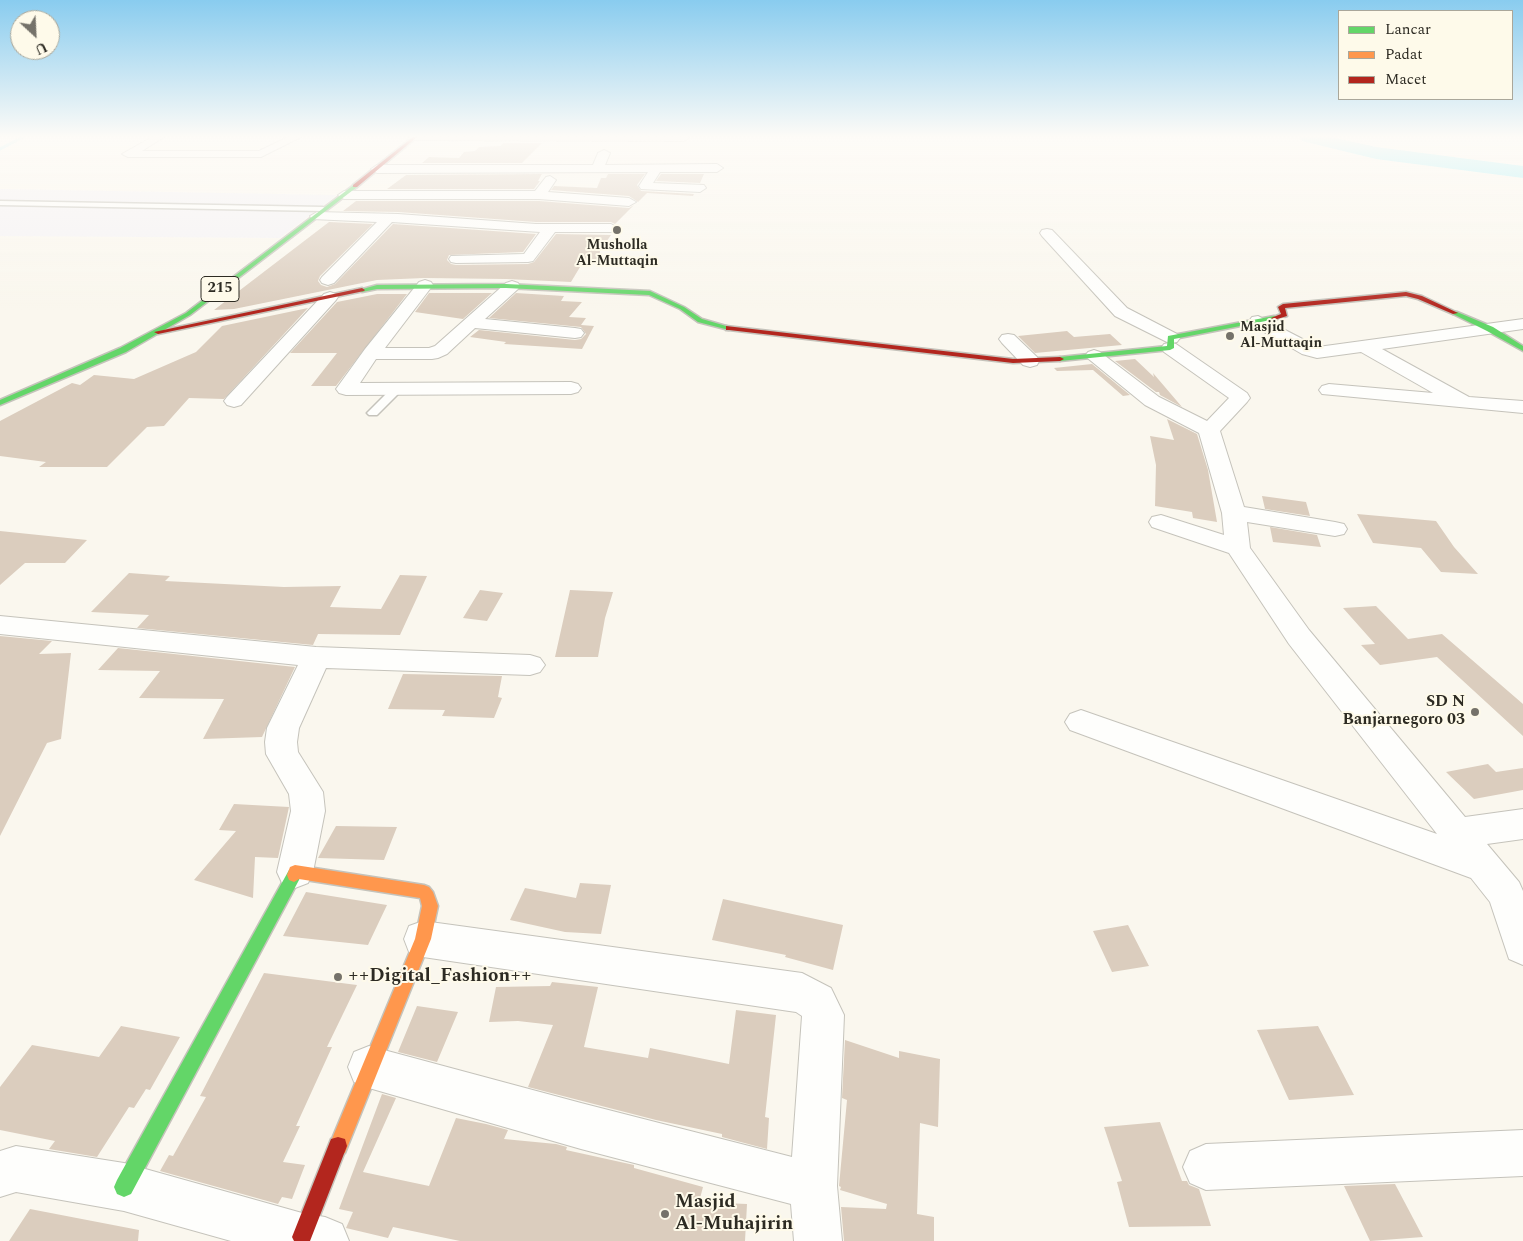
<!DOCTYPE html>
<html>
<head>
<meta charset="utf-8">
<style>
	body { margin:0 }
	#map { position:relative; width:1523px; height:1241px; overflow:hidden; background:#faf7ee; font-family:Spectral,serif }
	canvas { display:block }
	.legend { position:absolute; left:1338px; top:10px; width:175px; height:90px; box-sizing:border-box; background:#fefaea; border:1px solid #aaa79a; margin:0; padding:6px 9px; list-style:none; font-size:15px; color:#2d2b23 }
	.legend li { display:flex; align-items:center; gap:10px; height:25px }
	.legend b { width:25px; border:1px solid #aaa79a }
	.north { position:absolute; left:10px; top:10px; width:50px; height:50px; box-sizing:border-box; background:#fefaea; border:1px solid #aaa79a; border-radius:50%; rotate:155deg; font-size:14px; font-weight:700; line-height:20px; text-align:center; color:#2d2b23 }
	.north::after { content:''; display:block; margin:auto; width:18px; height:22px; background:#75726a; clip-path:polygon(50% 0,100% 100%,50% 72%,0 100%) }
</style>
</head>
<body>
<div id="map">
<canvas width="1523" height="1241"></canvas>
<ul class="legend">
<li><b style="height:6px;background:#63d668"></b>Lancar</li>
<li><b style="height:6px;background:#ff974d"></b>Padat</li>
<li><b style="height:6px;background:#b3261e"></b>Macet</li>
</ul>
<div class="north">U</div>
</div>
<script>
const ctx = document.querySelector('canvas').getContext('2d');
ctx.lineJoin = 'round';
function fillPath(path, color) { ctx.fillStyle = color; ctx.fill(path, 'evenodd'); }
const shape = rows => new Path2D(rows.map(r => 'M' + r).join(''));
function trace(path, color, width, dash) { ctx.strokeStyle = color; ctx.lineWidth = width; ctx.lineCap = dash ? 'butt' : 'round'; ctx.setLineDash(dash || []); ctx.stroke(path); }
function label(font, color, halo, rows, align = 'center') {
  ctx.font = font + ' Spectral,serif'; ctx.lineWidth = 4; ctx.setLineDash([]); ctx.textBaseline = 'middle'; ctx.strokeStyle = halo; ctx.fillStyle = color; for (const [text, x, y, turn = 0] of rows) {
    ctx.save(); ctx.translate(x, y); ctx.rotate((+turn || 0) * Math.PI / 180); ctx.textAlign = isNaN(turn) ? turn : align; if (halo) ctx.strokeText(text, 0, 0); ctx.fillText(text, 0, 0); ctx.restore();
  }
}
fillPath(shape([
	[0,189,337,195,280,238,0,236]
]), '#f4f2f5');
trace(shape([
	[0,149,23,137]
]), '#9ceff9', 3);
fillPath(shape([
	[1299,137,1331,137,1376,147,1523,166,1523,178,1376,159,1302,141,1299,137]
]), '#9ceff9');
fillPath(shape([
	[503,143,542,143,522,163,422,163,429,157,459,158,464,152,475,151,479,147,501,146],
	[542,174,538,181,540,181,534,189,387,189,406,175],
	[608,174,645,174,637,185,641,191,694,194,693,196,647,193,638,202,629,196,551,190,554,186,597,188,601,178,606,178],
	[661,174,704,174,700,183,656,181],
	[356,201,539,201,629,208,634,205,615,224,611,222,536,222,398,212,343,211],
	[329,222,373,224,320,276,318,281,321,285,327,287,335,284,393,224,536,234,523,252,449,255,447,260,451,264,456,265,528,264,534,262,556,234,611,235,600,251,599,261,583,262,571,282,506,279,424,278,377,280,234,309,214,310],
	[429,293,492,293,463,319,415,312],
	[516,293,564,296,561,301,582,302,569,317,586,318,581,325,594,326,582,349,504,344,506,342,470,337,479,330,575,340,581,339,586,334,581,327,489,318],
	[377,294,407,294,336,386,311,386,337,353,290,353,337,302],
	[308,308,224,399,189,398,164,426,147,427,107,467,39,467,46,462,0,456,0,421,72,383,80,385,94,375,134,379,196,352,222,326],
	[1067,331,1074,337,1110,334,1122,345,1035,353,1018,336],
	[1135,359,1154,377,1153,373,1182,407,1160,395,1159,392,1156,392,1115,361],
	[1092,364,1130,395,1123,396,1093,370,1057,371,1054,368],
	[1167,419,1197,434,1208,470,1217,522,1193,518,1192,512,1155,506,1156,465,1150,436,1174,440],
	[1262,496,1306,502,1310,516,1265,509],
	[1357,514,1436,521,1454,547,1478,574,1441,572,1421,548,1373,543],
	[1270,527,1317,535,1321,547,1273,542],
	[0,531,87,540,65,563,25,563,0,585],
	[129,573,170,576,165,581,284,587,341,586,330,607,381,609,400,575,427,576,400,635,318,634,313,645,137,628,149,615,91,612],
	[480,590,503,593,487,621,463,618],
	[570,590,613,592,605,618,598,657,555,657],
	[1376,606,1408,639,1442,634,1523,704,1523,736,1437,657,1380,665,1361,645,1375,644,1343,608],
	[0,636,52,641,39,654,71,653,61,739,47,743,0,836],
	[118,648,295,667,262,737,203,739,224,699,139,698,160,671,98,670],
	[403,674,502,676,498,697,502,698,494,718,442,716,445,710,388,709],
	[1488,764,1496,772,1523,768,1523,790,1474,799,1446,772],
	[234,804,289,807,278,858,255,857,253,898,194,880,236,831,219,830],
	[336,826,397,827,384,860,318,858],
	[580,883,611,885,601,934,565,932,510,920,525,888,576,898],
	[306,892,387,905,368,945,283,936],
	[723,899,843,925,833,970,785,957,786,955,712,940],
	[1128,925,1149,966,1112,972,1093,931],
	[264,973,357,985,327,1047,332,1047,296,1126,300,1126,283,1162,305,1165,292,1199,282,1197,278,1204,160,1171,169,1155,173,1156,206,1097,200,1096],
	[552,982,598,987,584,1047,648,1058,650,1048,729,1064,736,1010,776,1015,765,1117,769,1118,767,1149,722,1137,722,1134,656,1120,528,1087,553,1025,518,1021,489,1022,496,987,550,986],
	[417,1006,458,1012,437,1062,398,1052],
	[121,1026,180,1037,150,1090,146,1089,134,1108,129,1107,97,1157,49,1149,55,1141,0,1130,0,1087,32,1045,99,1057],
	[1318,1026,1354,1095,1289,1100,1257,1030],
	[845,1040,899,1058,899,1051,940,1059,938,1127,920,1123,917,1214,934,1217,934,1241,844,1241,841,1207,886,1209,887,1204,840,1190,841,1187,839,1186,847,1100,842,1098],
	[382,1094,396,1098,363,1172,429,1186,456,1118,486,1124,508,1130,504,1139,556,1144,567,1147,566,1150,634,1165,634,1168,703,1187,699,1202,747,1204,745,1241,460,1241,393,1227,388,1238,346,1228,353,1212,339,1209],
	[1160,1122,1182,1181,1187,1181,1189,1185,1199,1189,1211,1226,1129,1227,1117,1182,1122,1181,1104,1127],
	[1395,1184,1423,1237,1370,1241,1344,1186],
	[30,1209,139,1230,138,1241,9,1241]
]), '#dbcdbe');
const lane = shape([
	[0,201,323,207,327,209,323,211,0,205,0,201],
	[396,387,401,390,400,392,377,415,369,415,367,413,392,388,396,387]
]);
const street = shape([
	[152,137,164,137,142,151,259,151,288,137,301,137,261,157,128,157,122,154,152,137],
	[409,137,688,137,689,138,684,141,414,140,409,137],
	[604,150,610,153,605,165,717,164,723,168,717,172,660,172,653,183,704,185,706,188,700,192,641,189,639,186,648,172,377,173,371,169,377,165,593,165,598,153,604,150],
	[550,176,556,180,548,192,629,198,636,202,629,206,539,199,344,199,338,195,344,191,535,191,546,177,550,176],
	[317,212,398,214,536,224,611,224,618,228,611,232,555,232,533,261,528,262,456,263,451,262,449,259,451,256,524,254,540,232,392,222,334,283,328,285,322,283,320,280,322,277,377,222,312,219,310,216,317,212],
	[1047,229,1052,230,1127,308,1177,334,1180,338,1177,342,1172,343,1176,344,1247,393,1250,398,1247,402,1220,431,1244,507,1335,522,1344,524,1347,529,1344,534,1335,536,1247,522,1250,548,1309,630,1465,817,1523,809,1523,839,1487,844,1519,882,1523,891,1523,965,1509,959,1490,902,1471,878,1070,730,1065,722,1070,714,1081,710,1437,834,1289,644,1229,553,1152,527,1149,522,1152,517,1161,515,1224,535,1222,513,1199,433,1145,405,1085,356,1088,352,1094,350,1100,352,1159,397,1207,421,1229,398,1164,352,1161,348,1164,344,1169,343,1115,316,1042,236,1040,233,1042,230,1047,229],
	[425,280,431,282,433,285,385,348,429,348,435,346,506,283,512,281,518,283,520,286,518,289,485,319,575,328,581,329,584,333,581,337,575,338,475,328,447,354,438,358,432,359,376,359,360,383,571,382,578,384,581,388,578,392,571,394,346,395,339,393,336,389,365,349,419,282,425,280],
	[330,292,336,294,338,297,336,300,241,405,234,407,227,405,224,401,227,397,324,294,330,292],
	[1258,316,1318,347,1523,319,1523,329,1382,349,1469,397,1523,401,1523,413,1322,394,1319,390,1322,386,1329,384,1433,393,1361,352,1317,358,1302,354,1252,325,1249,321,1252,317,1258,316],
	[1008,334,1014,335,1037,357,1039,361,1037,365,1030,367,1023,365,1002,343,999,339,1002,335,1008,334],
	[0,616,316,647,530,655,540,658,545,665,540,672,530,675,326,668,299,728,297,742,298,752,323,792,325,811,313,872,308,883,295,888,282,883,277,872,291,811,289,794,266,754,265,742,267,728,298,665,0,634,0,616],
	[423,921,802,973,831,988,844,1015,837,1186,842,1241,794,1241,791,1204,581,1149,369,1088,354,1082,348,1067,354,1052,369,1046,581,1103,792,1157,802,1016,796,1012,423,957,409,952,404,939,409,926,423,921],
	[1523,1130,1523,1176,1206,1190,1190,1183,1183,1167,1190,1151,1206,1144,1523,1130],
	[16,1146,124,1163,302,1213,325,1217,342,1224,349,1241,231,1241,124,1211,16,1192,0,1197,0,1151,16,1146]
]);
const fast = shape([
	[355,184,357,187,190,315,126,352,0,405,0,400,120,348,186,313,355,184],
	[506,284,650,291,684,307,702,319,733,328,729,330,698,322,680,309,649,295,506,288,377,289,362,292,359,290,377,285,506,284],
	[1453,312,1457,312,1493,327,1523,346,1523,351,1487,331,1453,314,1453,312],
	[1274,316,1276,317,1276,319,1174,339,1174,348,1170,350,1060,361,1056,359,1060,357,1167,346,1168,336,1274,316],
	[294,868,299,870,301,875,299,880,131,1194,124,1197,117,1194,114,1187,117,1180,289,870,294,868]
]);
const slow = shape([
	[295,865,424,885,429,887,433,892,438,906,431,939,345,1153,338,1155,331,1153,329,1146,415,939,422,906,420,898,299,879,294,882,289,880,287,875,290,867,295,865]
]);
const jam = shape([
	[413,137,417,137,357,187,353,187,353,185,413,137],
	[362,288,365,290,364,291,158,334,154,332,362,288],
	[1406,292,1422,296,1458,313,1453,314,1418,299,1406,296,1285,308,1287,316,1274,320,1271,318,1281,314,1278,307,1283,304,1406,292],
	[726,326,1013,359,1060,357,1064,359,1060,361,1013,363,729,330,726,330,726,326],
	[338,1137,345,1139,347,1146,310,1241,294,1241,292,1237,331,1139,338,1137]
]);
trace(lane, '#c5c3bb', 3);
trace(street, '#c5c3bb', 2);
trace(fast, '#c5c3bb', 3);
trace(slow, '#c5c3bb', 3);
trace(jam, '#c5c3bb', 3);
fillPath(lane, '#fefefc');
fillPath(street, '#fefefc');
fillPath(fast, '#63d668');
fillPath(slow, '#ff974d');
fillPath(jam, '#b3261e');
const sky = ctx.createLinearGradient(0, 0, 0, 310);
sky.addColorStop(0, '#89ccef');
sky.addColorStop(0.44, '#fdfbf7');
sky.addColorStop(1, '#fdfbf700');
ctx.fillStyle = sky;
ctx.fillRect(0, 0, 1523, 310);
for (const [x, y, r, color] of [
	[617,230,5,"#75726a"],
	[1230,336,5,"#75726a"],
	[1475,712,5,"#75726a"],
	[338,977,5,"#75726a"],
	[665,1214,5,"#75726a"]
]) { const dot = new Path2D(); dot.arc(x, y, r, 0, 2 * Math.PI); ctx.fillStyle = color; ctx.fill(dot); trace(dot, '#fefaea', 2); }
label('bold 14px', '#2d2b23', '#fefaea', [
	["Musholla",617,246],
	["Al-Muttaqin",617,262],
	["Masjid",1240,328,"left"],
	["Al-Muttaqin",1240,344,"left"]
]);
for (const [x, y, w] of [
	[220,289,38]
]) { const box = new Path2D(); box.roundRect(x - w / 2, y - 12.5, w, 25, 4); ctx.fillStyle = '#fefaea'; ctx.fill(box); trace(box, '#2d2b23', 1); }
label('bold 15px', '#2d2b23', null, [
	["215",220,289]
]);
label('bold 16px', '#2d2b23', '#fefaea', [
	["SD N",1465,703],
	["Banjarnegoro 03",1465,721]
], 'right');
label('bold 19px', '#2d2b23', '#fefaea', [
	["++Digital_Fashion++",348,977],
	["Masjid",675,1203],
	["Al-Muhajirin",675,1225]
], 'left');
</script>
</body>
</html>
